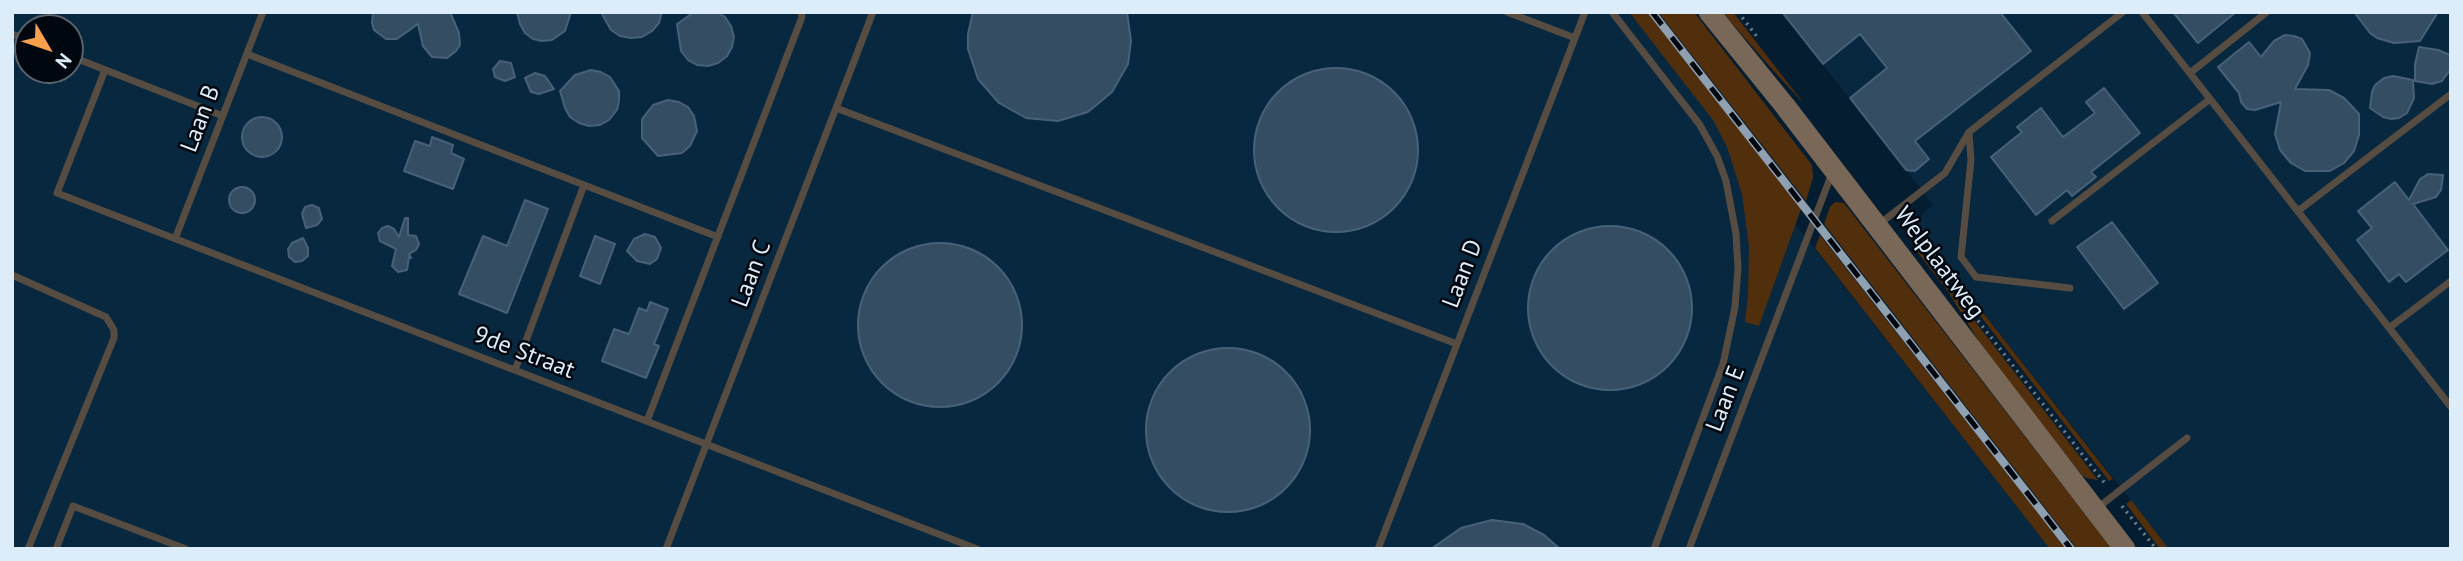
<!DOCTYPE html>
<html>
<head>
<meta charset="utf-8">
<style>
	body { margin:0 }
	#map { position:relative; width:2463px; height:561px; overflow:hidden; background:#051d30; font-family:"PT Sans",sans-serif }
	canvas { display:block }
	.frame { position:absolute; inset:0; border:14px solid #ddecf9; pointer-events:none }
	.north { position:absolute; left:14px; top:14px; width:70px; height:70px; box-sizing:border-box; background:#01070e; border:2px solid #59636c; border-radius:50%; rotate:129deg; font-size:19px; font-weight:700; line-height:28px; text-align:center; color:#ddecf9 }
	.north::after { content:''; display:block; margin:auto; width:24px; height:32px; background:#f9a04c; clip-path:polygon(50% 0,100% 100%,50% 72%,0 100%) }
</style>
</head>
<body>
<div id="map">
<canvas width="2463" height="561"></canvas>
<div class="frame"></div>
<div class="north">N</div>
</div>
<script>
const ctx = document.querySelector('canvas').getContext('2d');
ctx.lineJoin = 'round';
function fillPath(path, color) { ctx.fillStyle = color; ctx.fill(path, 'evenodd'); }
const shape = rows => new Path2D(rows.map(r => 'M' + r).join(''));
function trace(path, color, width, dash) { ctx.strokeStyle = color; ctx.lineWidth = width; ctx.lineCap = dash ? 'butt' : 'round'; ctx.setLineDash(dash || []); ctx.stroke(path); }
function label(font, color, halo, rows, align = 'center') {
  ctx.font = font + ' "PT Sans",sans-serif'; ctx.lineWidth = 5; ctx.setLineDash([]); ctx.textBaseline = 'middle'; ctx.strokeStyle = halo; ctx.fillStyle = color; for (const [text, x, y, turn = 0] of rows) {
    ctx.save(); ctx.translate(x, y); ctx.rotate((+turn || 0) * Math.PI / 180); ctx.textAlign = isNaN(turn) ? turn : align; if (halo) ctx.strokeText(text, 0, 0); ctx.fillText(text, 0, 0); ctx.restore();
  }
}
fillPath(shape([
	[12,12,1629,12,2050,549,12,549],
	[28,28,70,28,70,70,28,70],
	[1782,12,2451,12,2451,549,2169,549,1917,228,1918,219,1933,205]
]), '#082840');
fillPath(shape([
	[1629,12,1647,12,1801,209,1759,326,1745,322,1748,294,1749,247,1742,194,1727,147,1713,120],
	[1658,12,1694,12,1812,165,1813,177,1806,201],
	[1722,12,1733,12,1805,105,1771,68],
	[1835,202,1844,203,2112,549,2077,549,1824,224,1830,207],
	[1917,228,2113,479,2109,481,1918,236],
	[1820,235,2066,549,2050,549,1815,248],
	[1915,244,2098,480,2086,478,2082,475,1988,356,1947,290,1914,248],
	[2131,500,2169,549,2160,549,2126,504]
]), '#512f0d');
const building = shape([
	[373,12,450,12,459,33,460,45,456,51,447,58,432,57,423,46,418,24,397,39,386,39,374,30,372,23,373,12],
	[517,12,571,12,565,31,552,40,542,41,533,39,525,33,520,24,517,12],
	[601,12,662,12,659,23,652,31,642,37,631,38,620,36,611,30,601,12],
	[694,12,718,12,725,17,731,26,734,37,732,47,727,56,718,63,708,66,697,65,688,60,681,51,677,24,694,12],
	[973,12,1127,12,1131,41,1128,64,1112,92,1088,112,1058,121,1026,118,999,103,978,79,968,49,968,34,973,12],
	[1782,12,2000,12,2031,51,1915,141,1929,159,1915,171,1906,170,1850,98,1887,68,1860,34,1823,64,1782,12],
	[2173,12,2236,12,2198,43,2173,12],
	[2354,12,2438,12,2420,41,2394,43,2377,38,2370,33,2354,12],
	[2285,35,2294,36,2302,39,2310,53,2308,65,2295,89,2329,90,2344,98,2359,114,2359,135,2354,151,2344,163,2330,171,2305,171,2291,163,2280,150,2275,134,2281,102,2255,110,2247,109,2241,102,2239,93,2218,67,2249,42,2261,57,2274,41,2285,35],
	[2419,47,2438,50,2450,55,2450,70,2442,81,2432,84,2415,81,2415,64,2419,47],
	[500,61,511,63,515,77,505,81,495,77,493,69,500,61],
	'1254 150a82 82 0 1 1 164 0a82 82 0 1 1-164 0Z',
	[591,70,601,72,610,77,619,91,619,101,617,110,609,120,600,125,589,126,579,123,570,117,565,108,560,91,575,75,591,70],
	[535,73,545,76,554,89,539,94,531,92,525,78,535,73],
	[2393,76,2413,80,2414,98,2407,113,2399,118,2391,119,2383,117,2370,108,2372,92,2375,85,2384,78,2393,76],
	[2104,88,2140,133,2091,172,2096,177,2072,196,2067,190,2036,215,1991,157,2022,132,2017,127,2041,108,2063,137,2095,113,2086,102,2104,88],
	[668,100,679,102,688,107,694,116,697,131,690,146,682,153,658,156,642,138,642,119,653,105,668,100],
	'242 137a20 20 0 1 1 40 0a20 20 0 1 1-40 0Z',
	[432,137,453,145,451,153,464,159,453,189,404,171,415,141,430,146,432,137],
	[2428,174,2443,175,2441,190,2436,197,2413,204,2448,250,2406,282,2399,274,2389,282,2357,240,2372,228,2358,211,2395,182,2409,200,2420,179,2428,174],
	'229 200a13 13 0 1 1 26 0a13 13 0 1 1-26 0Z',
	[525,200,548,209,507,313,459,294,483,236,507,246,525,200],
	[312,205,319,208,322,219,317,225,306,228,302,214,305,207,312,205],
	[405,218,408,218,408,235,416,236,419,244,416,250,409,254,411,258,409,257,407,270,398,272,392,266,396,249,380,241,378,233,382,228,388,226,394,229,399,237,405,218],
	[2112,222,2158,283,2124,309,2077,247,2112,222],
	'1528 308a82 82 0 1 1 164 0a82 82 0 1 1-164 0Z',
	[645,234,655,237,661,248,657,259,650,264,637,261,627,251,634,239,645,234],
	[595,236,615,244,600,284,580,276,595,236],
	[303,238,308,248,308,256,302,261,295,262,289,257,288,249,292,243,303,238],
	'858 325a82 82 0 1 1 164 0a82 82 0 1 1-164 0Z',
	[650,302,668,309,654,344,659,346,646,378,602,361,614,329,629,334,639,308,647,311,650,302],
	'1146 430a82 82 0 1 1 164 0a82 82 0 1 1-164 0Z',
	[1492,520,1523,524,1544,535,1560,549,1431,549,1461,528,1492,520]
]);
fillPath(building, '#344d63');
trace(building, '#476178', 2);
trace(shape([
	[1738,12,1758,38],
	[1965,304,2107,486],
	[2122,506,2156,549]
]), '#6c8090', 3.5, [2, 5]);
trace(shape([
	[1507,12,1575,38],
	[1612,12,1700,125,1717,156,1726,181,1736,234,1738,268,1735,307,1723,364,1654,549],
	[2142,12,2451,407],
	[12,34,28,40],
	[247,54,718,237],
	[70,56,223,116],
	[105,70,57,193,977,549],
	[2190,73,2267,12],
	[836,108,1457,344],
	[1969,133,1971,160,1961,257,1976,277,2070,288],
	[2298,211,2451,94],
	[2052,221,2210,99],
	[1878,225,1945,173,1969,132,2123,12],
	[175,239,263,12],
	[12,275,106,317,114,330,114,338,28,549],
	[2389,328,2451,281],
	[515,370,584,185],
	[647,421,802,17,801,12],
	[2096,509,2187,438],
	[56,549,73,506,186,549],
	[666,549,873,12],
	[1378,549,1585,12],
	[1689,549,1832,173]
]), '#574c42', 7);
trace(shape([
	[1709,12,1785,106,2125,549]
]), '#796758', 21);
const rail = shape([
	[1652,12,2071,549]
]);
trace(rail, '#8fa1b0', 8);
trace(rail, '#01070e', 5, [16]);
label('24px', '#ddecf9', '#01070e', [
	["Laan B",201,119,-69],
	["Welplaatweg",1939,263,53],
	["Laan C",752,274,-69],
	["Laan D",1463,274,-69],
	["9de Straat",524,353,21],
	["Laan E",1726,399,-69]
]);
</script>
</body>
</html>
